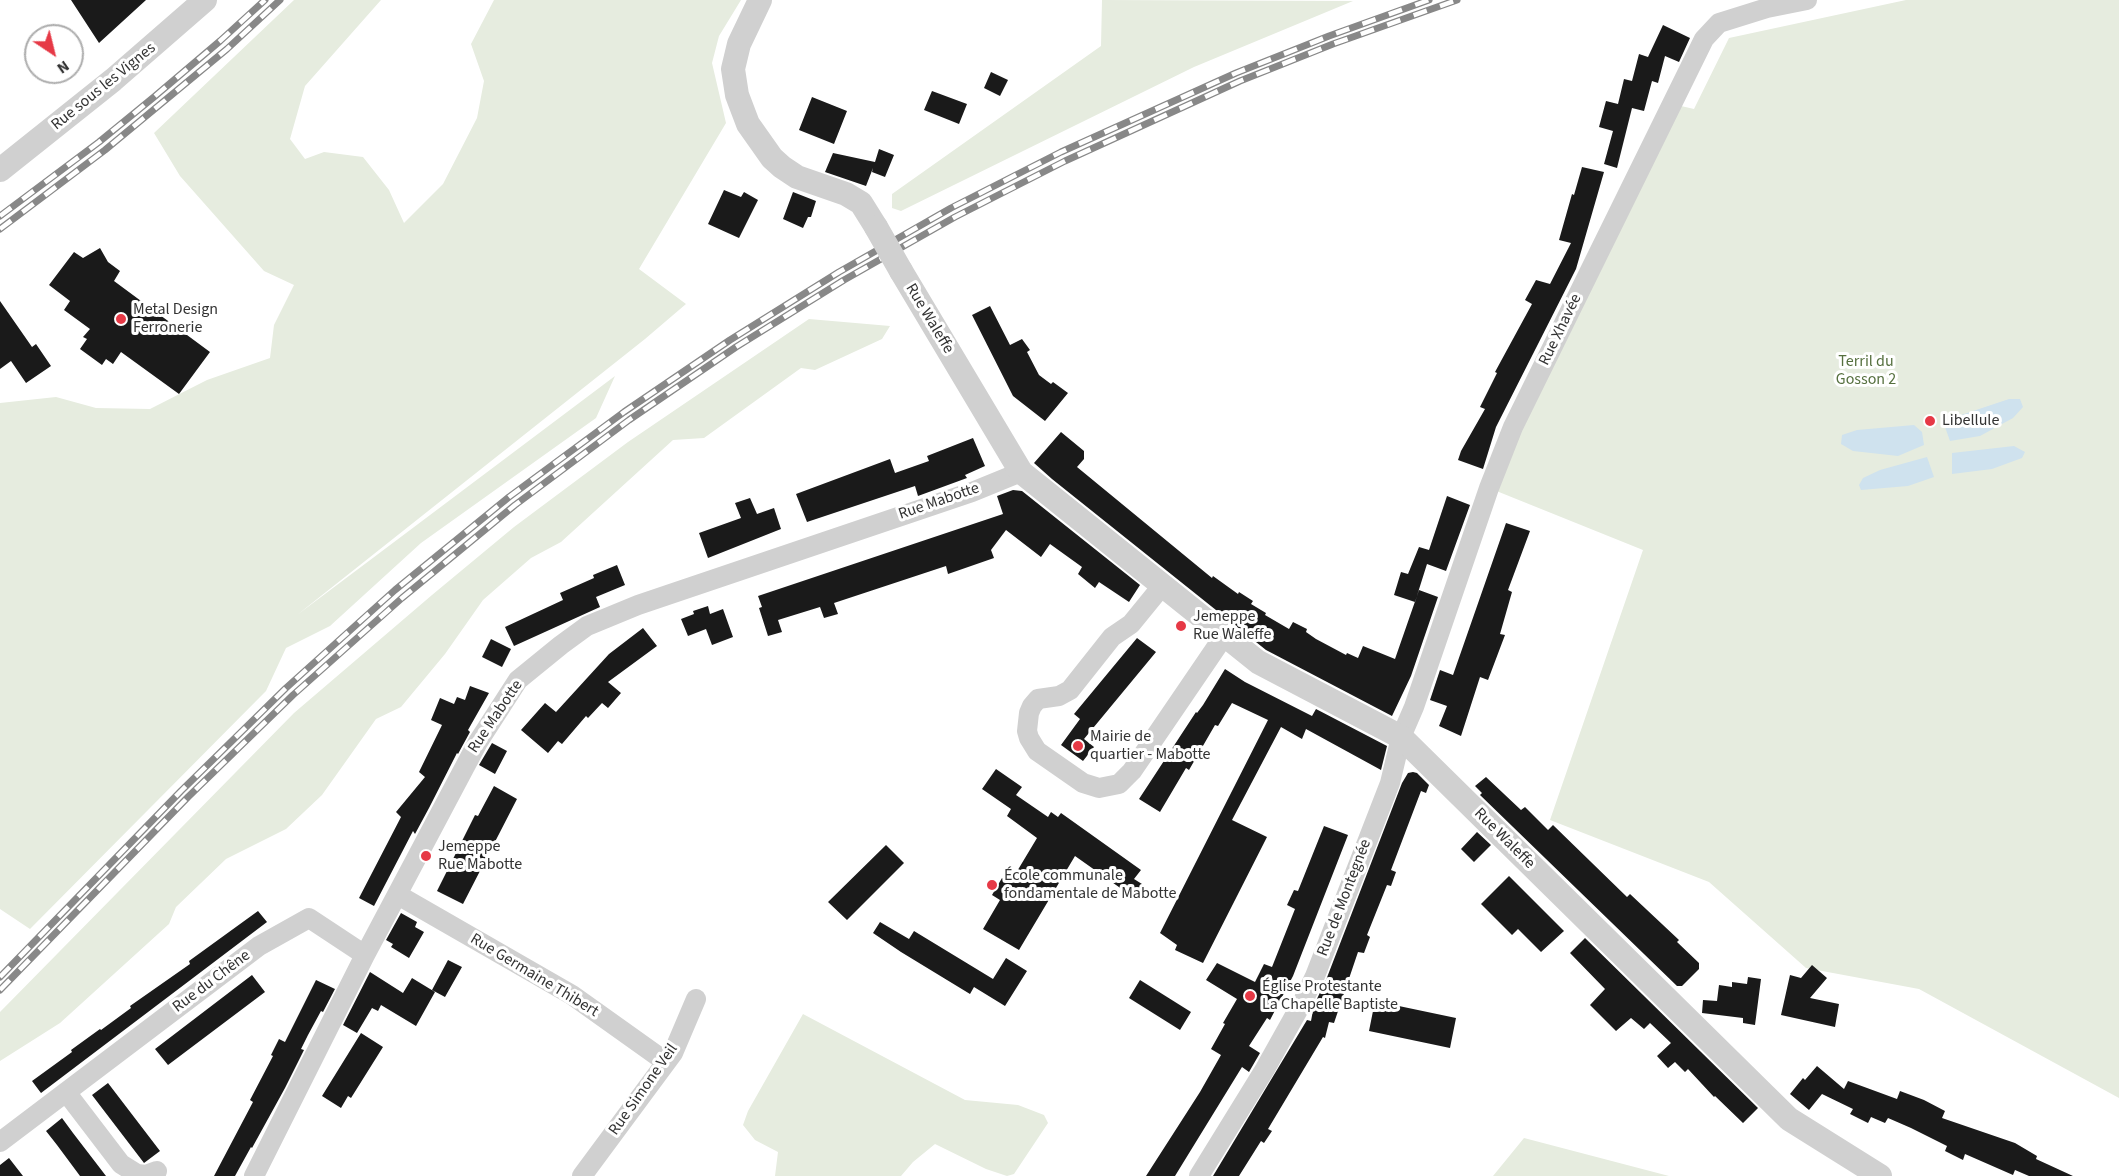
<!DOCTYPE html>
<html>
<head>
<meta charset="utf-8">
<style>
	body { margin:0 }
	#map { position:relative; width:2119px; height:1176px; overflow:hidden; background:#fff; font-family:"Source Sans 3",sans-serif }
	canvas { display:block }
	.north { position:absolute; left:24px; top:24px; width:60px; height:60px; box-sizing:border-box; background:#fff; border:2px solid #adadad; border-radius:50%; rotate:145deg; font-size:16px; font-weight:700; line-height:24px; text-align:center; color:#333 }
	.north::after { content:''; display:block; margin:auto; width:21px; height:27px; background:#e63946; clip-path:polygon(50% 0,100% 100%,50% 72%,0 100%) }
</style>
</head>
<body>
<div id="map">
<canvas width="2119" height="1176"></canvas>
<div class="north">N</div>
</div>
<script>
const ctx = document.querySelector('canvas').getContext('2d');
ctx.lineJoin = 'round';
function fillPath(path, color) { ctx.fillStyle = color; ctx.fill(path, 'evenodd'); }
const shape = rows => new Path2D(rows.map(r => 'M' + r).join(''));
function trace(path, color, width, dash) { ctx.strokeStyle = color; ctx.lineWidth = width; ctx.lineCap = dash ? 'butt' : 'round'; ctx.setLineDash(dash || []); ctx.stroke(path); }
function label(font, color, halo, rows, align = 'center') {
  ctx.font = font + ' "Source Sans 3",sans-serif'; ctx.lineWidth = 6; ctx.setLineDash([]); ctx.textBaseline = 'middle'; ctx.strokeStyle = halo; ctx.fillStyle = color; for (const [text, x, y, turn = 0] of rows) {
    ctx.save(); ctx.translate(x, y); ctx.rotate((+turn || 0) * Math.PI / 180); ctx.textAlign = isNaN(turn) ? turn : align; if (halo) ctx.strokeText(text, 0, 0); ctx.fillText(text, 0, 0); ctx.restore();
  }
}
fillPath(shape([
	[294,0,381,0,305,86,290,139,305,159,324,152,363,157,389,190,404,223,443,184,477,118,484,81,471,44,494,0,741,0,719,36,712,63,726,123,639,269,686,304,645,339,297,615,615,376,596,418,421,543,330,626,286,648,266,691,30,929,0,909,0,403,56,397,96,408,150,409,207,380,270,358,274,325,294,285,264,271,180,176,154,133],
	[1102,0,1353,1,1194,67,901,211,892,208,892,194,1101,46],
	[1906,0,2119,0,2119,1098,1919,989,1806,968,1709,882,1550,820,1643,550,1489,488,1681,106,1694,109,1729,38],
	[809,319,890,326,882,339,815,370,801,368,704,438,673,440,561,542,531,558,483,600,445,654,401,707,376,719,322,795,286,829,226,859,176,907,169,924,60,1023,0,1061,0,1012,294,713,432,595,514,527,628,442],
	[803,1014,965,1100,1018,1105,1044,1115,1048,1123,1014,1174,1007,1176,986,1169,935,1144,913,1162,901,1176,775,1176,778,1152,755,1140,743,1125,748,1111],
	[1524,1138,1669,1176,1493,1176]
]), '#e6ecdf');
fillPath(shape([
	[2009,399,2020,399,2023,407,2013,418,1980,436,1950,441,1945,427,1949,419],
	[1914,425,1922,432,1924,445,1898,456,1853,451,1841,444,1842,435,1857,430],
	[2014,446,2025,452,2022,458,1992,469,1952,474,1952,453],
	[1927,457,1934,477,1908,486,1861,490,1859,485,1863,478,1880,470]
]), '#cfe2ee');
fillPath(shape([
	[71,0,146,0,99,43],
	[1663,25,1690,38,1679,62,1665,56,1658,83,1652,81,1644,111,1632,108,1617,168,1604,164,1613,131,1599,127,1606,101,1618,104,1624,79,1632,81,1639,54,1648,57],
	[991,72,1008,80,1000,96,984,88],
	[932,91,967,104,959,124,924,110],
	[812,97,847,111,834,144,799,130],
	[879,149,894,155,885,177,872,172,873,168,866,186,825,172,833,153,875,162],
	[1582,167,1604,172,1576,269,1496,427,1483,469,1458,460,1461,451,1485,409,1480,407,1497,373,1495,372,1532,304,1525,300,1536,280,1550,284,1571,243,1559,240,1572,194,1574,195],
	[724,190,741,197,744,192,758,200,739,238,708,224],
	[793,192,816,201,811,217,808,217,803,228,783,219],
	[100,248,108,262,120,271,114,281,210,352,179,394,121,352,113,364,106,359,102,365,80,349,87,339,83,337,90,329,64,310,70,301,49,285,74,252,83,258],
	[0,301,32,347,36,344,51,366,26,383,11,361,0,369],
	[990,306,1010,345,1022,339,1030,350,1027,352,1039,375,1051,384,1053,382,1068,393,1045,421,1013,396,972,315],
	[1061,432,1084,451,1084,459,1077,467,1212,578,1213,576,1238,594,1239,592,1253,601,1251,604,1266,613,1265,615,1289,629,1293,622,1307,629,1306,632,1316,639,1346,655,1347,653,1358,658,1363,646,1395,659,1419,590,1438,597,1411,676,1392,716,1266,650,1052,479,1034,463],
	[973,438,985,466,965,475,967,478,918,496,915,486,807,522,796,494,890,459,895,473,929,461,927,456],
	[1013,490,1022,491,1140,585,1129,602,1099,582,1095,588,1078,574,1082,567,1050,544,1041,557,1006,530,991,550,994,558,948,574,946,566,834,603,838,614,824,618,820,607,778,620,782,632,768,636,759,608,762,607,758,596,1003,514,997,496],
	[1447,496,1470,505,1446,571,1427,564,1415,602,1394,595,1401,572,1408,574,1419,547,1429,550],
	[750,498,757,514,774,508,781,529,708,558,699,533,741,518,735,503],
	[1506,523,1530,531,1508,590,1512,592,1500,634,1505,635,1488,680,1480,677,1461,736,1439,726,1447,706,1430,700,1440,670,1453,675],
	[617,565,625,585,596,597,600,607,514,646,505,627,563,600,560,593,594,578,593,575],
	[708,606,710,614,723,609,733,637,712,645,706,629,688,636,681,619,694,614,693,611],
	[643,628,657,646,608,682,621,693,608,708,602,703,588,718,586,716,562,744,558,741,548,753,521,730,545,703,556,712,609,654],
	[1137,638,1156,652,1084,739,1094,747,1083,761,1061,745,1080,719,1074,714],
	[491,639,511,649,502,667,482,657],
	[1225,669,1245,682,1312,716,1316,709,1387,746,1381,770,1306,729,1302,739,1281,727,1232,820,1267,837,1203,963,1175,950,1177,945,1160,933,1268,720,1232,703,1218,726,1215,725,1189,770,1186,768,1160,812,1139,799,1196,712,1197,713,1203,705],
	[470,686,489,693,468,730,470,732,458,754,457,753,429,808,415,834,413,831,374,906,359,898,401,817,396,812,425,777,419,772,442,725,431,720,440,698,454,704,457,697,465,700],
	[492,743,507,751,495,774,479,765],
	[996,769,1022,787,1016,795,1048,817,1051,812,1058,817,1061,813,1141,870,1134,879,1142,884,1133,897,1075,856,1019,950,983,929,1000,900,992,895,1002,878,1010,883,1037,838,1007,816,1011,809,982,789],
	[1413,772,1417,773,1429,785,1426,793,1421,791,1391,870,1396,872,1391,886,1387,885,1367,935,1370,937,1364,953,1358,952,1334,1023,1329,1022,1325,1038,1323,1037,1268,1129,1272,1131,1264,1143,1261,1141,1239,1176,1213,1176,1307,1020,1311,1021,1314,1005,1326,980,1402,783,1408,773],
	[1486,777,1521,810,1525,807,1548,830,1553,825,1627,897,1630,894,1679,940,1677,942,1699,963,1699,969,1682,986,1677,986,1480,795,1482,793,1475,786],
	[494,786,517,799,463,904,437,891,475,815,478,816],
	[1324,826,1348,835,1293,976,1270,1020,1267,1018,1249,1046,1260,1053,1249,1072,1242,1067,1175,1176,1146,1176,1200,1092,1221,1055,1211,1049,1225,1024,1223,1023,1237,999,1206,980,1217,963,1255,982,1264,964,1272,967,1295,909,1287,905,1294,890,1298,891],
	[1477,832,1491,845,1474,862,1461,849],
	[886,845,904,863,847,920,828,902],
	[1509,876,1564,931,1541,952,1518,929,1512,935,1481,904],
	[258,911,267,922,41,1093,32,1081,72,1052,71,1050,100,1029,101,1030,131,1008,130,1006,190,964,189,961],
	[401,913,417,922,415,927,424,932,409,958,391,947,393,944,386,940],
	[880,922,909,939,914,931,993,979,1006,958,1027,971,1005,1006,974,987,970,994,901,952,873,933],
	[1585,938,1758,1108,1743,1123,1715,1096,1714,1097,1688,1069,1685,1072,1675,1062,1668,1068,1657,1056,1671,1043,1650,1023,1644,1029,1631,1018,1616,1031,1590,1005,1605,989,1570,953],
	[448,960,462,967,445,997,432,990],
	[1812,965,1827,978,1810,998,1839,1004,1835,1027,1781,1015,1790,975,1801,978],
	[370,972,403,993,412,978,435,992,416,1026,381,1005,378,1011,372,1008,357,1033,343,1025],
	[252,975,265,992,168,1065,155,1049],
	[1748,977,1761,979,1755,1025,1743,1023,1743,1018,1702,1013,1703,1000,1717,1001,1719,985,1732,987,1732,982,1747,984],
	[316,980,335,989,323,1012,321,1011,308,1035,301,1049,304,1050,285,1088,252,1148,251,1147,235,1176,214,1176,253,1102,250,1100,273,1056,271,1055,279,1039,285,1042],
	[1140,980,1191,1012,1180,1030,1129,998],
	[1375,1001,1456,1018,1450,1048,1369,1031],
	[361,1033,383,1047,351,1098,348,1096,341,1108,322,1096],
	[1817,1066,1844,1089,1848,1081,1897,1099,1900,1091,1924,1100,1945,1111,1942,1118,2015,1143,2037,1156,2036,1159,2073,1176,2029,1176,2015,1170,2013,1175,1965,1154,1963,1160,1945,1151,1947,1146,1911,1128,1888,1118,1885,1123,1871,1117,1868,1123,1850,1114,1853,1109,1822,1094,1809,1110,1790,1094,1803,1078,1805,1080],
	[108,1083,160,1151,144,1163,92,1095],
	[62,1118,73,1133,106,1176,80,1176,57,1145,46,1131],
	[9,1158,23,1176,0,1176,0,1165]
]), '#1a1a1a');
trace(shape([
	[1162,586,1131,624,1112,637,1070,690,1059,696,1038,699,1032,706,1029,713,1027,731,1029,738,1037,751,1083,783,1099,788,1119,784,1132,771,1224,636],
	[398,895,572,995,666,1062],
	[66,1092,121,1164,137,1174,146,1175,157,1171],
	[0,1142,259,946,309,918,365,955],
	[254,1176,365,955,478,742,518,680,561,645,587,626,638,605,972,492,1021,472],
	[582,1176,673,1053,696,999],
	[1199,1176,1265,1069,1303,1001,1315,976,1390,783,1401,737,1414,707,1489,488,1513,427,1704,39,1719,23,1767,8,1807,0]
]), '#d0d0d0', 20);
trace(shape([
	[760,0,739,44,733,69,737,95,748,124,772,158,782,167,797,177,846,194,861,203,876,227],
	[0,170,113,80,205,0],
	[901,271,1021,472,1258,662,1401,737,1789,1119,1880,1176]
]), '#d0d0d0', 24);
const rail = shape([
	[0,216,99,142,154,97,220,41,265,0],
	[0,229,105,150,227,49,280,0],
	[0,977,181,791,286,688,395,590,509,497,624,412,730,340,839,272,951,208,1061,152,1236,73,1329,36,1429,0],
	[0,990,188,797,293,695,402,598,515,505,629,420,736,347,844,280,955,217,1065,161,1240,81,1333,44,1457,0]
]);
trace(rail, '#888', 7);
trace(rail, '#fff', 4.5, [14]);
trace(shape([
	[876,227,901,271]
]), '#d0d0d0', 24);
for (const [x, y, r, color] of [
	[121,319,6,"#e63946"],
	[1930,421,6,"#e63946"],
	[1181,626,6,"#e63946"],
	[1078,746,6,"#e63946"],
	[426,856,6,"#e63946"],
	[992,885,6,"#e63946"],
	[1250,996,6,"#e63946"]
]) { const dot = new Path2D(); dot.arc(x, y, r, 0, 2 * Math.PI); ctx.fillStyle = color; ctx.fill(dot); trace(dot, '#fff', 2); }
label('16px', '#333', '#fff', [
	["Rue sous les Vignes",104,87,-39],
	["Rue Waleffe",929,319,59],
	["Rue Xhavée",1561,330,-64],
	["Rue Mabotte",939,502,-19],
	["Rue Mabotte",496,717,-56],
	["Rue Waleffe",1504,839,45],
	["Rue de Montegnée",1345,898,-69],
	["Rue Germaine Thibert",534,976,31],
	["Rue du Chêne",212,982,-37],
	["Rue Simone Veil",644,1090,-55]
]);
label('16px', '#333', '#fff', [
	["Metal Design",133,310],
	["Ferronerie",133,328],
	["Libellule",1942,421],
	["Jemeppe",1193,617],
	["Rue Waleffe",1193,635],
	["Mairie de",1090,737],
	["quartier - Mabotte",1090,755],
	["Jemeppe",438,847],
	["Rue Mabotte",438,865],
	["École communale",1004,876],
	["fondamentale de Mabotte",1004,894],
	["Église Protestante",1262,987],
	["La Chapelle Baptiste",1262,1005]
], 'left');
label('16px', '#56703f', '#fff', [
	["Terril du",1866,362],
	["Gosson 2",1866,380]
]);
</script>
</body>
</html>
